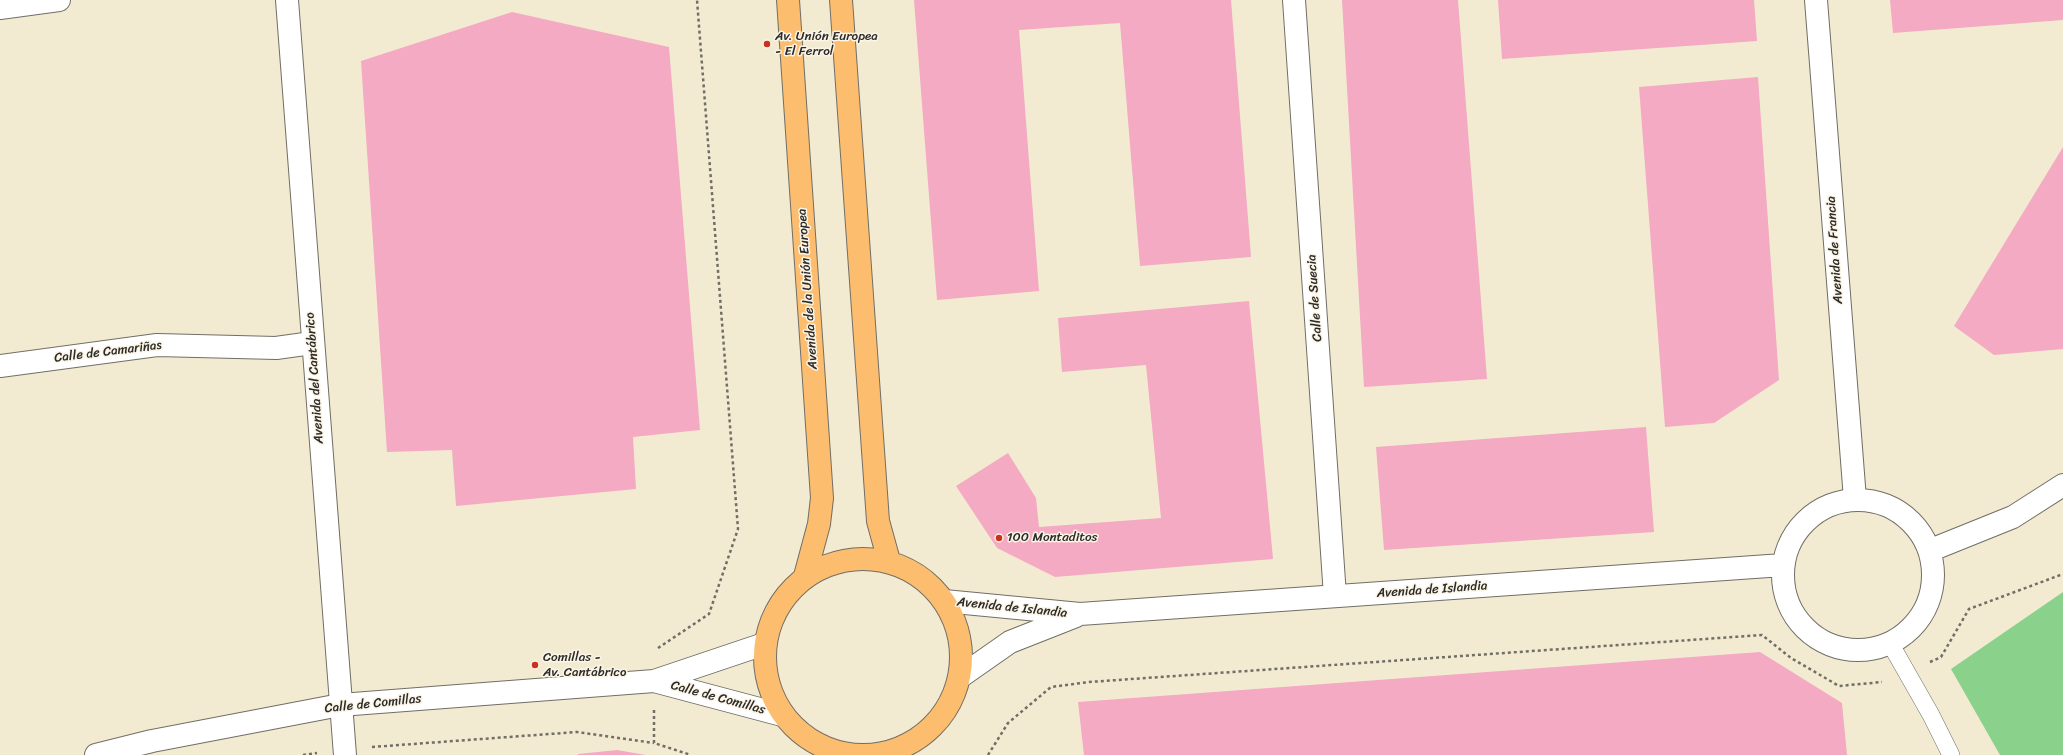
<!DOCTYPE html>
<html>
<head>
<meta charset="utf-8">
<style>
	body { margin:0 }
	canvas { display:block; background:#f2ebd2 }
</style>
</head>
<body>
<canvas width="2063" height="755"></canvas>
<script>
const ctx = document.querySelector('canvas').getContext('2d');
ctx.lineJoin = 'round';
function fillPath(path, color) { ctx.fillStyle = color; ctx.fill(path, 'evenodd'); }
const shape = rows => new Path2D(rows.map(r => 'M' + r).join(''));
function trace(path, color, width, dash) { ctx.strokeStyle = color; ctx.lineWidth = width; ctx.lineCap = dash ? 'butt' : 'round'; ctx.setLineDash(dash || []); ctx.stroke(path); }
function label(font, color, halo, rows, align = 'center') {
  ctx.font = font + ' Sriracha,sans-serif'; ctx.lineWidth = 3; ctx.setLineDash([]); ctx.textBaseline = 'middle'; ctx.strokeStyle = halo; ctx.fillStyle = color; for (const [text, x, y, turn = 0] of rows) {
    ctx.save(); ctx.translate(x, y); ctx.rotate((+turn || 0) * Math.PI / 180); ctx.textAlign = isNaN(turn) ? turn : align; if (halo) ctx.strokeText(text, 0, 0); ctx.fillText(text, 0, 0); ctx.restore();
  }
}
fillPath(shape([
	[2063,592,2063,755,2000,755,1951,669]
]), '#8ad18c');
fillPath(shape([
	[914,0,1231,0,1251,257,1140,266,1120,23,1019,30,1039,291,937,300],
	[1342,0,1458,0,1487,379,1364,387],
	[1498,0,1754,0,1757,41,1502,59],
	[1890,0,2063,0,2063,20,1893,33],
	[512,12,669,47,700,430,633,437,636,489,456,506,452,450,387,452,361,61],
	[1758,77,1779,380,1714,423,1665,427,1639,87],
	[2063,147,2063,349,1994,355,1954,326],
	[1249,301,1273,559,1055,577,997,548,956,486,1008,453,1036,498,1039,527,1161,518,1146,365,1062,372,1058,318],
	[1646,427,1654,532,1384,550,1376,447],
	[1760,652,1842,703,1847,755,1084,755,1078,702],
	[617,750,646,755,578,755,578,754]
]), '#f4aac2');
const service = shape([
	[1890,643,1931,715,1951,755]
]);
const minor = shape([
	[1294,0,1335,596],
	[1816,0,1855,499],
	[0,8,59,0],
	[0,366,157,345,276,348,312,343],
	[654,681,782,715],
	[96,755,152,741,340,705,654,681,764,644]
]);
const tertiary = shape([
	[287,0,345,755],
	'1783 575a75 75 0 1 1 150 0a75 75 0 1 1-150 0Z',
	[1931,550,2013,517,2063,485],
	[944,601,1080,614,1783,565],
	[960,677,1010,642,1076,616]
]);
const primary = shape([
	[788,0,822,498,819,524,805,576],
	[841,0,878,521,889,561],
	'765 657a98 98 0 1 1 196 0a98 98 0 1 1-196 0Z'
]);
trace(service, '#716e65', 18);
trace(minor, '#716e65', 24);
trace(tertiary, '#716e65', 24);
trace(primary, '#716e65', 24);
trace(shape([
	[658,648,709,614,738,529,697,0],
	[1930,662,1941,657,1969,609,2063,574],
	[654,710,654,743,691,755],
	[372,747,577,732,654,743],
	[303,755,317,753],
	[988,755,1008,723,1051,687,1089,682,1762,635,1791,658,1839,686,1882,682]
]), '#716e65', 2.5, [3, 3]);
trace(service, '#fff', 17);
trace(minor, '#fff', 22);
trace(tertiary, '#fff', 22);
trace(primary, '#fcbd6f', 22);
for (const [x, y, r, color] of [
	[767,44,4,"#c8321e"],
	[999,538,4,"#c8321e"],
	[535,665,4,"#c8321e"]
]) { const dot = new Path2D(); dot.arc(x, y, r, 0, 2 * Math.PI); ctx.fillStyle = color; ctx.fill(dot); trace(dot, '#fcf5e5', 1.5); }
label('13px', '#2b2b2b', '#fcf5e5', [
	["Av. Unión Europea",775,37],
	["- El Ferrol",775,52],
	["100 Montaditos",1007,538],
	["Comillas -",543,658],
	["Av. Cantábrico",543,673]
], 'left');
label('13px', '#2b2b2b', '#fcf5e5', [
	["Avenida de Francia",1835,250,-94],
	["Avenida de la Unión Europea",808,289,-94],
	["Calle de Suecia",1315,298,-94],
	["Calle de Camariñas",108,352,-7],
	["Avenida del Cantábrico",315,378,-94],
	["Avenida de Islandia",1432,590,-4],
	["Avenida de Islandia",1012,608,6],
	["Calle de Comillas",718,698,15],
	["Calle de Comillas",373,704,-6]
]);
</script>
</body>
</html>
